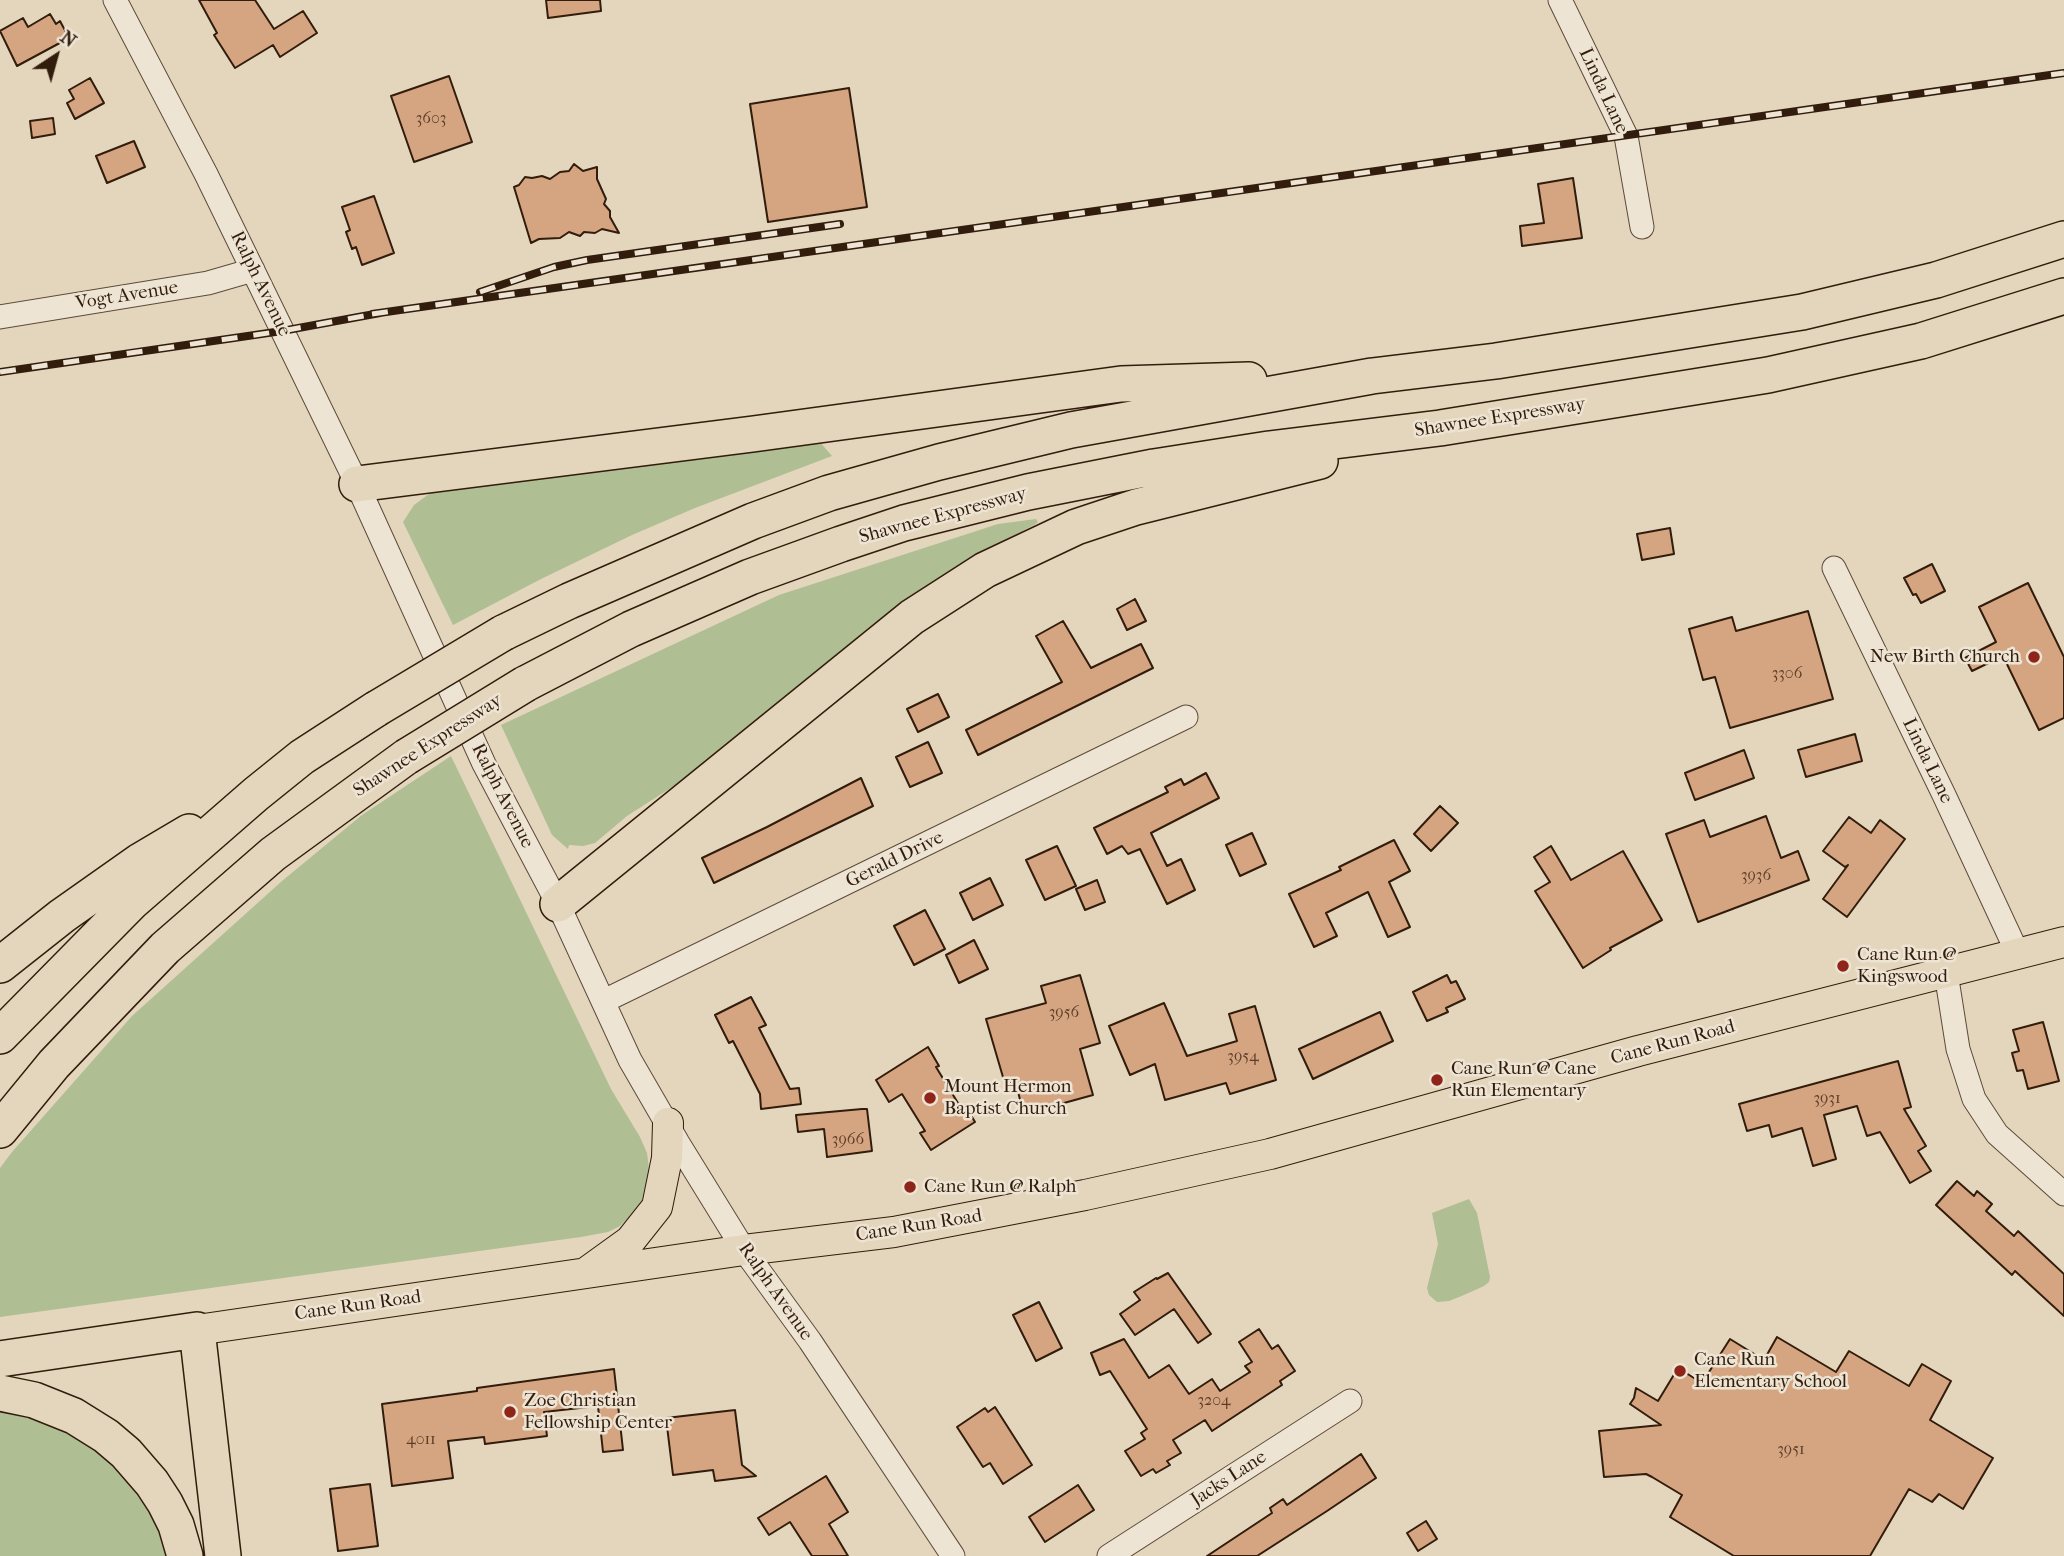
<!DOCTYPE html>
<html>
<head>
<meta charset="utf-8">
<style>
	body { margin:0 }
	#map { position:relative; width:2064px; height:1556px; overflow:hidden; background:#e3d6bd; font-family:"IM FELL French Canon",serif }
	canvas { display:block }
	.north { position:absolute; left:21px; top:21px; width:70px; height:70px; -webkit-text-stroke:5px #ede4d4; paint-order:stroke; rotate:36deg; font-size:19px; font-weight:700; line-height:28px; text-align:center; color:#321c0c }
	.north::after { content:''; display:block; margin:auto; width:24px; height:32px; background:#321c0c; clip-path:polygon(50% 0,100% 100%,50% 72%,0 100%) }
</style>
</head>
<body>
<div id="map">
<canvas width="2064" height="1556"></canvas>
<div class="north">N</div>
</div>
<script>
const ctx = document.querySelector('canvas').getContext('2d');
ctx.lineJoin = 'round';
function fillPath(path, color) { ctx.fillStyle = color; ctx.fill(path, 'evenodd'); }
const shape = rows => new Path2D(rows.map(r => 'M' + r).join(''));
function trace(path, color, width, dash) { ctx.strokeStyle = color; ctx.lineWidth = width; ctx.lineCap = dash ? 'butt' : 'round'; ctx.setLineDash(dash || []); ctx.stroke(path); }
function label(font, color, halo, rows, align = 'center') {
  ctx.font = font + ' "IM FELL French Canon",serif'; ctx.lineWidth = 5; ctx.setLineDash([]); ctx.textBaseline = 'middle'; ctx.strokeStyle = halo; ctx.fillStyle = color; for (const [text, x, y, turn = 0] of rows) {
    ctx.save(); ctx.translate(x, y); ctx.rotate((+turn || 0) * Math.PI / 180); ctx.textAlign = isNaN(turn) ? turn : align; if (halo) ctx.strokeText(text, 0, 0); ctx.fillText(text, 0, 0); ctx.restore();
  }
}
fillPath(shape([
	[819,441,832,456,695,508,632,535,541,579,453,625,403,522,414,505,433,491],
	[1036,519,1038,522,1034,525,976,555,785,698,680,782,627,816,595,843,583,846,569,845,568,849,552,835,501,725,779,595,998,524],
	[451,756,611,1089,640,1137,647,1153,650,1177,647,1193,641,1206,620,1226,608,1232,581,1237,0,1317,0,1168,12,1152,132,1016,282,881,362,815],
	[1469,1199,1477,1213,1490,1277,1489,1282,1484,1286,1464,1295,1449,1301,1437,1302,1429,1295,1427,1288,1438,1244,1432,1213],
	[0,1408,42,1417,98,1447,149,1506,168,1556,0,1556]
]), '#b0be94');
const building = shape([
	[199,0,255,0,274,29,303,11,317,33,280,57,273,45,235,68,214,35,217,33,199,0],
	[546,0,600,0,601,11,548,18,546,0],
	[50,14,56,24,60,21,69,38,17,66,0,31,23,18,28,27,50,14],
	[449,76,472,142,414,162,391,96,449,76],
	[90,78,104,103,75,119,67,103,74,99,69,90,90,78],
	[849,88,867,207,768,222,750,104,849,88],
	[53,118,55,134,32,138,30,121,53,118],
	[134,141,145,167,107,183,96,156,134,141],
	[574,164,583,171,597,167,597,179,606,199,604,204,610,211,610,217,619,233,602,229,595,233,584,232,580,236,569,232,560,238,539,239,531,243,514,187,519,185,525,177,532,178,542,176,550,179,560,172,569,171,574,164],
	[1573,178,1582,238,1522,246,1520,226,1544,223,1538,184,1573,178],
	[374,196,394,253,362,265,356,247,352,249,346,232,350,230,342,207,374,196],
	[1670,528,1674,554,1642,560,1637,534,1670,528],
	[1932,564,1945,591,1921,603,1916,594,1913,595,1904,578,1932,564],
	[2028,583,2064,657,2064,718,2039,730,2003,656,1972,671,1965,658,1996,642,1979,607,2028,583],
	[1135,599,1146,621,1127,630,1117,609,1135,599],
	[1808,611,1833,699,1730,728,1715,677,1703,680,1689,629,1732,617,1736,631,1808,611],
	[1063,621,1091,668,1141,644,1153,668,978,755,966,730,1062,682,1036,636,1063,621],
	[938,694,949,717,918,732,907,709,938,694],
	[1855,734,1862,761,1806,777,1798,750,1855,734],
	[928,742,942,773,910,787,896,757,928,742],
	[1744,750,1754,778,1695,800,1685,773,1744,750],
	[1206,773,1219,798,1151,833,1167,866,1181,859,1195,890,1167,904,1140,849,1128,854,1122,846,1107,854,1094,828,1168,792,1165,787,1181,779,1184,785,1206,773],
	[861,778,873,806,714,883,702,858,767,827,861,778],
	[1440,806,1458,823,1431,851,1414,834,1440,806],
	[1766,816,1781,858,1798,851,1809,880,1698,922,1666,834,1704,820,1710,837,1766,816],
	[1849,817,1871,833,1880,820,1905,839,1847,917,1823,899,1848,865,1845,867,1823,851,1849,817],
	[1252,833,1266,864,1240,876,1226,845,1252,833],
	[1394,840,1410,871,1389,882,1410,927,1388,937,1368,892,1326,913,1337,936,1314,947,1289,894,1341,870,1339,867,1394,840],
	[1057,846,1076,886,1045,900,1026,860,1057,846],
	[1551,846,1571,880,1623,851,1662,920,1610,948,1611,950,1583,968,1535,891,1550,882,1534,857,1551,846],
	[990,878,1003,905,973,920,960,893,990,878],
	[1097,880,1105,902,1085,910,1076,889,1097,880],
	[925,910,945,949,914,965,894,926,925,910],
	[974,940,988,969,959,983,946,955,974,940],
	[1080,975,1100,1043,1080,1049,1093,1095,1024,1114,1015,1081,1005,1084,986,1019,1046,1003,1041,986,1080,975],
	[1447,975,1451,983,1456,981,1465,999,1446,1008,1448,1012,1427,1021,1413,992,1447,975],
	[751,997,766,1025,759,1028,790,1089,799,1088,801,1104,761,1109,760,1094,733,1041,729,1043,715,1015,751,997],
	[1164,1003,1187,1056,1237,1041,1229,1014,1255,1006,1276,1080,1230,1094,1226,1083,1165,1100,1155,1064,1130,1075,1109,1026,1164,1003],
	[1380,1012,1393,1041,1313,1079,1299,1049,1380,1012],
	[2043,1022,2059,1081,2028,1089,2023,1070,2017,1071,2012,1053,2019,1051,2013,1030,2043,1022],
	[928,1047,939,1066,936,1067,961,1108,965,1105,975,1122,931,1150,920,1133,925,1131,902,1094,889,1102,876,1080,928,1047],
	[1898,1061,1911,1107,1904,1109,1926,1146,1918,1151,1931,1171,1910,1183,1880,1132,1867,1136,1857,1106,1824,1115,1836,1159,1813,1166,1802,1128,1772,1137,1769,1125,1747,1131,1739,1104,1898,1061],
	[862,1109,867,1109,872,1151,827,1157,824,1129,798,1132,796,1115,862,1109],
	[1957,1181,1974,1196,1977,1191,1992,1204,1986,1211,2014,1236,2018,1231,2064,1274,2064,1316,2015,1271,2012,1275,1936,1205,1957,1181],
	[1168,1273,1211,1334,1198,1343,1174,1309,1135,1335,1120,1314,1140,1300,1134,1292,1156,1278,1157,1279,1168,1273],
	[1039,1302,1062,1348,1036,1361,1013,1315,1039,1302],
	[1259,1329,1272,1349,1278,1345,1295,1371,1280,1381,1282,1385,1212,1431,1205,1420,1173,1440,1181,1453,1167,1461,1170,1465,1156,1473,1153,1469,1141,1476,1125,1451,1145,1439,1141,1433,1147,1429,1110,1371,1100,1375,1091,1353,1124,1339,1149,1378,1169,1365,1189,1394,1212,1379,1220,1391,1250,1372,1245,1366,1252,1362,1239,1342,1259,1329],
	[1777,1337,1836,1372,1849,1351,1909,1386,1922,1364,1951,1381,1930,1420,1993,1458,1963,1509,1939,1494,1932,1502,1909,1489,1870,1556,1734,1556,1670,1517,1682,1495,1652,1477,1646,1474,1604,1477,1599,1431,1661,1425,1630,1404,1634,1398,1636,1388,1658,1401,1678,1368,1702,1383,1730,1339,1764,1360,1777,1337],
	[614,1369,623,1450,603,1452,598,1406,544,1412,547,1436,485,1444,484,1437,448,1441,453,1478,392,1486,382,1404,477,1391,477,1388,614,1369],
	[995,1407,1032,1465,1003,1484,990,1463,983,1467,957,1427,985,1408,988,1412,995,1407],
	[735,1410,742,1465,756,1476,715,1481,713,1470,673,1475,666,1418,735,1410],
	[1361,1454,1376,1478,1327,1511,1257,1556,1207,1556,1272,1513,1270,1508,1283,1499,1287,1505,1361,1454],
	[826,1476,848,1512,829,1524,848,1556,812,1556,790,1522,769,1535,758,1518,826,1476],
	[370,1484,378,1546,338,1551,330,1489,370,1484],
	[1078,1485,1094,1510,1045,1542,1029,1517,1078,1485],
	[1426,1521,1437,1539,1418,1551,1407,1533,1426,1521]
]);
fillPath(building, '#d5a480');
trace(building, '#321c0c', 2);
const minor = shape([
	[115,0,206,174,357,484,484,764,558,904,630,1060,678,1143,744,1250,810,1341,953,1556],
	[1560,0,1626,136,1642,227],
	[0,317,208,283,253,270],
	[1834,568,1944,795,2018,954],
	[1946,973,1958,1049,1974,1099,1997,1134,2064,1194],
	[604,1001,1186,717],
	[1109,1556,1350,1401]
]);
const major = shape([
	[587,1272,630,1241,657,1207,667,1158,668,1123],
	[197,1330,744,1250,894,1232,1085,1195,1270,1154,1638,1051,2064,942]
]);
const highway = shape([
	[357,484,753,434,1121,384,1249,380],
	[503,633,569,601,753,521,829,493,939,462,1071,430,1372,376,1496,361,1802,312,1936,280,2064,239],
	[525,684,631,629,750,577,841,544,904,523,1028,492,1154,467,1269,449,1440,428,1768,375,1921,341,2064,296],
	[558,904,912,617,985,570,1076,527,1136,507,1320,461],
	[0,965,62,916,140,861,189,832],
	[0,1036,132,902,256,794,302,757,376,709],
	[0,1130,54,1064,165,948,273,854,406,757],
	[0,1359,197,1330,223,1556],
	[0,1393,34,1400,74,1416,106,1436,126,1453,152,1483,165,1503,176,1525,185,1556]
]);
trace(minor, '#5e4a38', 25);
trace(major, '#321c0c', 32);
trace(highway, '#321c0c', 38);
trace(minor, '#ede4d4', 23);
trace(major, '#e3d6bd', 30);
trace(highway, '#e3d6bd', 35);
const rail = shape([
	[480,292,554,267,587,260,840,224],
	[372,314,2064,73],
	[0,372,282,331,380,313]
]);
trace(rail, '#321c0c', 8);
trace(rail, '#ede4d4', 5, [16]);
const highwayBridge = shape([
	[376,709,503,633],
	[406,757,525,684]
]);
trace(highwayBridge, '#321c0c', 38, []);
trace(highwayBridge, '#e3d6bd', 35);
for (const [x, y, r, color] of [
	[2034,657,7,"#8f2418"],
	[1843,966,7,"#8f2418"],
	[1437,1080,7,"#8f2418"],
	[930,1098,7,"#8f2418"],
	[910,1187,7,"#8f2418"],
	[1680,1371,7,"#8f2418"],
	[510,1412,7,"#8f2418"]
]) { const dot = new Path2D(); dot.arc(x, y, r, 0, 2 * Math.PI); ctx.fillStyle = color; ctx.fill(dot); trace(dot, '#ede4d4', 2.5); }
label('16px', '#5b3e29', null, [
	["3603",431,119],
	["3306",1787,674],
	["3936",1756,876],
	["3956",1064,1013],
	["3954",1243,1057],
	["3931",1827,1099],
	["3966",848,1140],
	["3204",1214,1401],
	["4011",421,1440],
	["3951",1791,1450]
]);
label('19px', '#321c0c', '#ede4d4', [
	["Linda Lane",1603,91,65],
	["Ralph Avenue",260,284,64],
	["Vogt Avenue",127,296,-9],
	["Shawnee Expressway",1500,418,-9],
	["Shawnee Expressway",943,516,-15],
	["Shawnee Expressway",428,746,-33],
	["Linda Lane",1927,761,64],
	["Ralph Avenue",502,796,63],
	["Gerald Drive",895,860,-26],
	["Cane Run Road",1673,1043,-15],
	["Cane Run Road",919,1226,-9],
	["Ralph Avenue",775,1292,55],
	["Cane Run Road",358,1306,-8],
	["Jacks Lane",1229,1479,-33]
]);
label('19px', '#321c0c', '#ede4d4', [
	["New Birth Church",2020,657,"right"],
	["Cane Run @",1857,955],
	["Kingswood",1857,977],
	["Cane Run @ Cane",1451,1069],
	["Run Elementary",1451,1091],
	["Mount Hermon",944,1087],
	["Baptist Church",944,1109],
	["Cane Run @ Ralph",924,1187],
	["Cane Run",1694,1360],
	["Elementary School",1694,1382],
	["Zoe Christian",524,1401],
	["Fellowship Center",524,1423]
], 'left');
</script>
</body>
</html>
